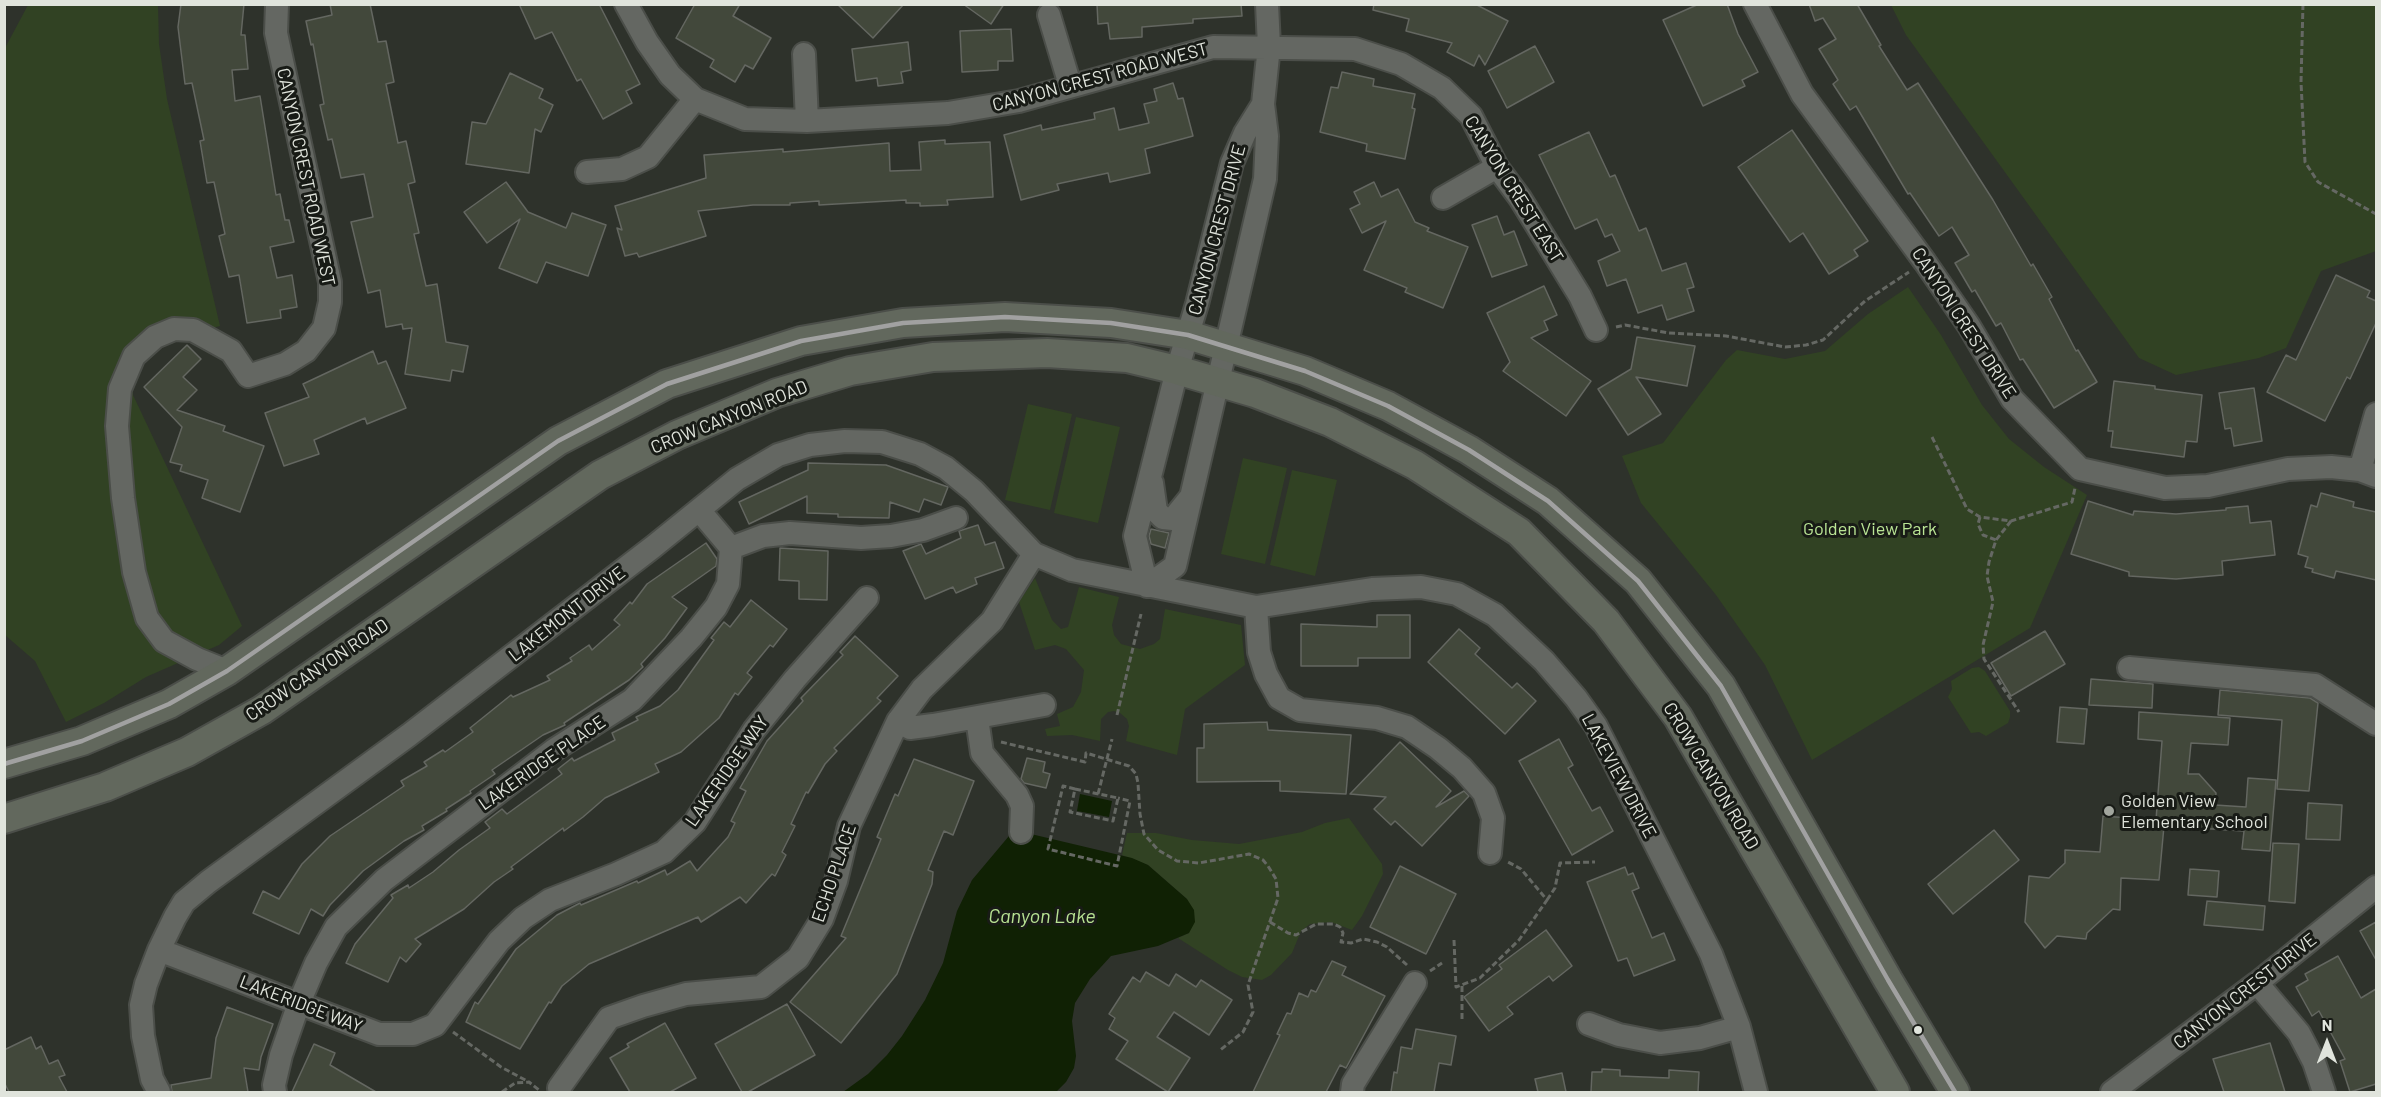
<!DOCTYPE html>
<html>
<head>
<meta charset="utf-8">
<style>
	body { margin:0 }
	#map { position:relative; width:2381px; height:1097px; overflow:hidden; background:#2e322b; font-family:Barlow,sans-serif }
	canvas { display:block }
	.frame { position:absolute; inset:0; border:6px solid #e0e4dc; pointer-events:none }
	.north { position:absolute; left:2297px; top:1013px; width:60px; height:60px; -webkit-text-stroke:4px #181b16; paint-order:stroke; rotate:0deg; font-size:16px; font-weight:700; line-height:24px; text-align:center; color:#e0e4dc }
	.north::after { content:''; display:block; margin:auto; width:21px; height:27px; background:#e0e4dc; clip-path:polygon(50% 0,100% 100%,50% 72%,0 100%) }
</style>
</head>
<body>
<div id="map">
<canvas width="2381" height="1097"></canvas>
<div class="frame"></div>
<div class="north">N</div>
</div>
<script>
const ctx = document.querySelector('canvas').getContext('2d');
ctx.lineJoin = 'round';
function fillPath(path, color) { ctx.fillStyle = color; ctx.fill(path, 'evenodd'); }
const shape = rows => new Path2D(rows.map(r => 'M' + r).join(''));
function trace(path, color, width, dash) { ctx.strokeStyle = color; ctx.lineWidth = width; ctx.lineCap = dash ? 'butt' : 'round'; ctx.setLineDash(dash || []); ctx.stroke(path); }
function label(font, color, halo, rows, align = 'center') {
  ctx.font = font + ' Barlow,sans-serif'; ctx.lineWidth = 6; ctx.setLineDash([]); ctx.textBaseline = 'middle'; ctx.strokeStyle = halo; ctx.fillStyle = color; for (const [text, x, y, turn = 0] of rows) {
    ctx.save(); ctx.translate(x, y); ctx.rotate((+turn || 0) * Math.PI / 180); ctx.textAlign = isNaN(turn) ? turn : align; if (halo) ctx.strokeText(text, 0, 0); ctx.fillText(text, 0, 0); ctx.restore();
  }
}
fillPath(shape([
	[28,5,158,5,159,44,167,99,220,326,183,335,146,351,132,373,133,395,242,626,219,645,146,677,104,703,66,722,35,661,5,635,4,50],
	[1891,5,2376,5,2376,251,2321,271,2286,348,2259,358,2176,375,2139,358,1906,35],
	[1908,287,1941,335,1982,405,2009,439,2044,467,2087,495,2030,628,1812,760,1765,665,1716,595,1641,503,1622,456,1663,443,1726,360,1737,350,1785,359,1825,351,1868,314],
	[1028,404,1072,414,1050,510,1005,500],
	[1076,417,1120,427,1098,523,1054,513],
	[1243,458,1287,468,1265,564,1221,554],
	[1292,470,1337,480,1315,576,1270,565],
	[1035,578,1052,620,1061,629,1068,627,1079,587,1119,597,1112,625,1114,635,1121,644,1140,649,1154,644,1160,639,1165,609,1241,625,1245,665,1185,709,1177,755,1126,741,1129,726,1127,719,1120,713,1114,711,1108,712,1101,719,1100,741,1072,735,1047,736,1045,729,1060,726,1057,714,1073,707,1081,692,1084,670,1066,649,1055,645,1035,650,1019,602],
	[1979,667,1985,671,2010,711,2010,717,2008,723,1986,736,1979,732,1971,733,1948,697,1952,689,1951,681,1972,668],
	[1349,818,1382,864,1383,874,1362,916,1352,930,1331,922,1310,924,1301,931,1292,953,1271,975,1262,980,1242,977,1228,970,1178,938,1189,933,1187,899,1148,865,1122,855,1127,833,1156,833,1192,840,1239,844,1302,832,1325,823]
]), '#314223');
fillPath(shape([
	[1080,794,1112,801,1109,817,1077,811],
	[1014,830,1132,858,1148,865,1187,899,1194,910,1195,922,1189,933,1158,946,1111,956,1090,979,1075,1003,1072,1021,1076,1056,1074,1068,1066,1082,1056,1092,843,1092,868,1074,887,1055,902,1036,925,1000,943,963,957,911,972,880]
]), '#102104');
const building = shape([
	[181,4,244,4,241,35,245,35,248,69,232,70,235,101,260,96,276,195,280,194,285,220,289,220,294,242,270,247,277,278,292,275,297,307,280,310,281,318,247,323,239,275,229,277,219,236,225,234,214,182,207,183,200,141,204,140,192,83,185,84,178,27,181,4],
	[330,4,370,4,378,42,386,41,394,82,386,84,398,143,406,141,415,182,408,184,419,233,414,234,426,286,437,284,446,342,468,346,463,372,452,370,450,381,405,374,412,328,403,329,402,324,386,327,380,290,368,293,351,222,373,217,364,174,341,178,332,139,328,140,320,105,324,104,313,44,311,45,306,21,332,15,330,4],
	[519,4,599,4,640,84,626,91,632,103,603,119,581,79,577,81,552,32,535,39,519,4],
	[695,4,740,4,733,16,771,38,753,69,745,65,735,82,710,67,714,60,676,38,695,4],
	[837,4,904,4,873,38,837,4],
	[963,4,1004,4,991,24,963,4],
	[1097,4,1241,4,1242,16,1193,19,1193,23,1142,27,1142,37,1110,39,1108,23,1098,24,1097,4],
	[1374,4,1475,4,1508,21,1485,65,1479,55,1474,66,1447,52,1452,43,1406,31,1409,19,1373,10,1374,4],
	[1699,4,1727,4,1738,34,1758,72,1742,80,1745,86,1703,106,1663,20,1699,4],
	[1809,4,1857,4,1881,45,1879,46,1907,90,1918,83,1993,200,2031,266,2033,264,2052,297,2049,299,2076,351,2078,350,2097,382,2054,408,2023,359,2020,360,2001,323,1996,326,1975,290,1972,292,1955,263,1969,255,1952,227,1939,236,1910,193,1908,194,1856,106,1850,110,1833,84,1838,80,1819,49,1836,39,1823,18,1815,21,1809,4],
	[1011,29,1013,61,998,61,998,70,962,72,960,31,1011,29],
	[908,42,911,70,901,72,903,83,878,86,877,78,856,81,852,49,908,42],
	[1535,46,1554,82,1507,108,1488,71,1535,46],
	[1342,72,1374,79,1373,86,1415,94,1412,108,1415,109,1405,159,1366,151,1367,144,1320,132,1331,87,1338,88,1342,72],
	[510,73,543,89,539,98,553,105,541,132,535,129,529,173,466,164,472,122,486,124,510,73],
	[1173,83,1178,99,1183,98,1193,136,1145,149,1150,173,1110,182,1108,173,1057,184,1059,190,1021,200,1004,135,1041,125,1042,130,1095,119,1094,113,1114,108,1119,130,1149,123,1144,104,1157,101,1154,89,1173,83],
	[1792,130,1868,241,1854,250,1858,256,1829,274,1803,233,1790,242,1738,167,1792,130],
	[1589,132,1610,177,1615,175,1639,231,1646,228,1662,271,1686,263,1694,287,1687,289,1694,311,1667,320,1662,305,1638,313,1626,279,1607,286,1598,261,1620,251,1612,234,1605,237,1597,219,1575,229,1539,155,1589,132],
	[945,140,945,144,990,142,993,197,947,200,948,205,920,206,920,203,906,203,906,200,819,205,819,201,790,203,790,205,753,205,698,211,706,236,639,257,637,253,625,256,617,228,622,230,615,206,706,178,704,155,783,149,783,152,889,143,890,171,921,170,919,142,945,140],
	[506,182,528,212,566,228,572,213,606,225,588,276,546,262,537,283,499,268,520,219,487,243,464,212,506,182],
	[1374,182,1381,197,1398,189,1415,222,1429,228,1427,231,1468,247,1443,308,1405,292,1407,288,1364,270,1386,221,1362,233,1350,209,1360,204,1354,192,1374,182],
	[1497,216,1504,235,1514,231,1527,265,1492,277,1472,225,1497,216],
	[2336,275,2370,291,2367,297,2376,301,2376,323,2350,379,2347,377,2325,421,2267,392,2286,355,2296,360,2336,275],
	[1544,286,1557,315,1544,321,1548,330,1531,338,1591,381,1566,416,1503,371,1510,362,1487,313,1544,286],
	[1637,337,1695,346,1687,386,1636,377,1661,414,1628,435,1598,389,1631,369,1637,337],
	[187,345,201,359,183,377,197,390,177,410,225,426,223,431,264,446,240,512,202,498,208,480,180,471,182,465,170,462,182,427,144,387,187,345],
	[373,351,378,364,386,361,406,408,367,424,365,418,314,440,319,454,284,466,265,413,309,397,303,384,373,351],
	[2114,381,2155,386,2155,389,2202,395,2197,442,2186,441,2184,457,2111,447,2113,431,2108,431,2114,381],
	[2254,388,2262,441,2234,446,2231,428,2225,429,2219,393,2254,388],
	[808,463,886,465,948,487,941,505,924,499,919,512,890,502,889,518,838,517,838,514,807,513,807,496,749,524,739,502,808,470,808,463],
	[2321,493,2354,502,2353,507,2376,512,2376,580,2336,571,2334,578,2312,572,2313,569,2305,567,2308,557,2298,554,2311,505,2317,507,2321,493],
	[2088,501,2133,515,2134,511,2176,514,2226,510,2226,508,2248,506,2250,523,2271,521,2275,555,2222,561,2223,575,2176,579,2129,576,2129,572,2071,554,2088,501],
	[978,525,985,545,995,542,1004,568,975,578,977,584,956,593,953,587,925,599,903,551,921,544,926,554,961,538,959,531,978,525],
	[1151,529,1169,533,1165,548,1151,544,1149,536,1151,529],
	[706,543,717,559,716,566,672,597,687,608,665,638,641,664,643,667,629,680,564,723,565,725,543,735,492,770,495,774,470,791,471,793,446,809,447,811,422,826,424,830,404,841,363,871,330,905,323,916,311,909,299,934,253,913,263,891,279,899,302,864,330,836,404,786,401,781,427,766,424,762,443,750,445,752,473,732,470,728,511,695,513,697,550,680,547,676,572,661,570,658,589,645,592,650,620,625,614,620,630,602,632,604,647,584,706,543],
	[780,548,828,551,827,600,799,599,799,581,779,580,780,548],
	[751,600,787,629,773,647,770,645,747,673,752,677,738,695,735,693,719,718,681,752,655,764,659,772,605,798,583,817,564,831,563,828,511,867,513,869,494,882,464,909,415,939,421,944,406,962,400,957,388,982,346,963,355,944,393,898,391,895,408,885,409,888,433,872,459,850,490,828,485,822,502,809,507,814,562,774,558,769,572,758,574,761,615,740,612,733,638,720,636,717,660,706,678,690,714,640,711,638,724,622,730,627,751,600],
	[1377,615,1410,615,1410,658,1358,658,1358,666,1301,666,1301,624,1377,627,1377,615],
	[1459,629,1480,648,1475,654,1512,688,1517,683,1536,701,1505,734,1428,662,1459,629],
	[2045,631,2065,664,2011,696,1991,663,2045,631],
	[855,636,898,676,877,698,881,701,834,748,837,751,825,764,808,793,806,792,791,824,795,826,782,852,786,855,775,876,772,874,746,903,740,897,701,922,698,917,589,964,562,986,551,1003,549,1002,520,1049,466,1022,475,1002,478,1004,516,949,557,915,580,903,581,905,637,881,638,883,665,870,667,875,690,861,697,871,728,837,735,823,731,821,746,791,740,788,767,741,803,701,801,698,843,655,840,652,855,636],
	[2091,679,2153,684,2152,708,2089,705,2091,679],
	[2220,690,2310,698,2318,703,2309,791,2277,789,2282,720,2218,715,2220,690],
	[2060,707,2087,709,2084,744,2057,742,2060,707],
	[2139,712,2230,718,2228,745,2191,743,2188,774,2199,774,2216,793,2215,805,2246,807,2248,778,2276,780,2270,851,2242,849,2244,831,2164,826,2159,880,2121,878,2120,910,2113,909,2087,933,2086,939,2057,936,2045,948,2025,922,2029,876,2049,878,2065,863,2065,850,2100,852,2103,816,2156,820,2162,741,2138,739,2139,712],
	[1267,722,1268,730,1351,735,1346,794,1280,791,1280,781,1197,782,1197,748,1204,748,1204,724,1267,722],
	[1559,739,1573,765,1568,768,1592,811,1600,807,1613,831,1572,855,1519,761,1559,739],
	[1400,742,1451,791,1436,807,1464,791,1469,796,1422,846,1395,821,1391,825,1374,809,1386,797,1350,794,1400,742],
	[1027,758,1045,762,1043,772,1050,774,1046,788,1024,783,1021,779,1027,758],
	[914,759,974,781,953,835,944,831,928,870,933,872,932,884,897,974,841,1043,790,1002,846,938,841,936,881,839,877,837,895,794,898,796,914,759],
	[2308,803,2342,805,2340,840,2306,839,2308,803],
	[1994,830,2019,860,1953,914,1928,884,1994,830],
	[2273,843,2299,844,2295,903,2269,901,2273,843],
	[1400,866,1456,894,1426,954,1370,927,1400,866],
	[1625,867,1628,875,1633,873,1639,888,1632,891,1652,938,1664,933,1675,960,1634,976,1627,958,1618,961,1587,882,1625,867],
	[2190,869,2219,871,2217,897,2188,895,2190,869],
	[2207,901,2265,906,2263,930,2204,925,2207,901],
	[2376,922,2376,960,2360,931,2376,922],
	[1546,930,1572,966,1553,981,1549,976,1507,1007,1513,1014,1489,1031,1464,997,1502,969,1499,965,1546,930],
	[2338,956,2361,998,2376,989,2376,1084,2350,1092,2340,1061,2345,1059,2319,1011,2312,1016,2296,987,2308,980,2305,974,2338,956],
	[1332,961,1346,967,1342,975,1385,996,1346,1068,1340,1065,1326,1092,1253,1092,1280,1035,1277,1034,1287,1013,1291,1014,1299,993,1308,997,1311,990,1316,992,1332,961],
	[1146,972,1169,986,1176,974,1196,987,1201,980,1232,1000,1209,1035,1174,1012,1157,1037,1190,1058,1168,1092,1116,1059,1128,1041,1109,1029,1115,1018,1109,1014,1133,977,1140,982,1146,972],
	[787,1004,815,1055,748,1092,742,1092,715,1044,787,1004],
	[227,1007,273,1024,261,1057,259,1070,244,1068,248,1092,172,1092,171,1085,211,1078,216,1038,227,1007],
	[665,1023,696,1078,670,1092,630,1092,610,1058,629,1047,627,1044,665,1023],
	[1416,1029,1456,1036,1451,1065,1439,1063,1434,1092,1391,1092,1394,1072,1397,1073,1401,1047,1412,1049,1416,1029],
	[31,1037,36,1049,41,1046,49,1064,58,1060,65,1075,59,1077,67,1092,9,1092,4,1082,4,1050,31,1037],
	[2270,1043,2285,1092,2224,1092,2213,1059,2270,1043],
	[314,1044,335,1053,330,1065,376,1092,292,1092,314,1044],
	[1602,1069,1620,1070,1620,1076,1669,1078,1669,1070,1699,1072,1698,1092,1591,1092,1592,1072,1602,1072,1602,1069],
	[1562,1073,1566,1092,1538,1092,1535,1079,1562,1073]
]);
fillPath(building, '#42483b');
trace(building, '#646761', 1.5);
const minor = shape([
	[626,4,647,42,670,75,695,99,745,119,807,121,948,113,1019,101,1213,47,1355,49,1401,64,1442,88,1471,116,1497,167,1520,198,1580,296,1596,330],
	[1755,4,1802,94,1925,262,1969,326,2012,399,2080,469,2165,488,2208,486,2288,469,2331,467,2360,470,2376,476],
	[1049,15,1070,85],
	[804,54,807,121],
	[587,172,622,169,648,157,695,99],
	[1443,198,1497,167],
	[2360,470,2376,414],
	[1152,483,1156,511,1163,518,1173,519,1190,498],
	[731,548,763,536,790,533,861,538,891,536,923,530,956,518],
	[1147,586,1175,566,1265,179,1267,136,1263,104,1269,46,1267,4],
	[1147,586,1135,536,1177,370,1197,304,1232,163,1245,133,1263,104],
	[1256,607,1259,652,1266,674,1279,698,1300,710,1377,718,1407,727,1438,748,1462,768,1484,793,1493,818,1490,853],
	[2129,668,2315,685,2376,724],
	[227,671,197,659,164,641,147,618,134,572,123,498,117,426,120,389,134,356,155,337,174,329,193,330,231,351,248,376,285,364,306,351,324,328,330,302,330,282,276,33,277,4],
	[977,718,982,753,1017,795,1022,806,1021,832],
	[898,721,910,728,933,725,1044,705],
	[159,950,379,1034,413,1034,435,1025,499,941,523,918,550,900,616,874,664,852,695,822,754,730,795,679,867,598],
	[2257,983,2299,1033,2314,1062,2324,1092],
	[1589,1024,1619,1035,1660,1043,1700,1038,1739,1027],
	[559,1088,609,1018,643,1006,686,994,761,987,798,958,822,919,836,881,849,826,898,721,922,689,992,621,1034,554],
	[159,1092,152,1079,143,1036,141,1005,146,984,159,950,175,917,184,902,208,882,409,735,653,547,737,479,778,455,810,445,845,441,882,442,920,454,946,468,974,491,1034,554,1072,570,1256,607,1372,589,1421,587,1457,594,1495,615,1544,661,1576,698,1596,726,1711,954,1739,1027,1756,1092],
	[275,1092,274,1085,281,1055,299,1003,316,963,336,927,384,880,460,822,554,750,632,700,691,638,716,607,728,584,731,548,699,510],
	[1352,1092,1353,1084,1415,983],
	[2112,1092,2257,983,2376,887]
]);
const major = shape([
	[4,764,82,741,169,704,227,671,558,441,667,384,801,341,903,323,1005,317,1111,323,1188,335,1305,371,1388,406,1469,450,1548,501,1638,581,1721,686,1888,980,1955,1092],
	[4,819,105,787,187,752,262,710,600,475,677,435,777,393,850,371,933,357,1047,353,1127,358,1177,370,1255,393,1330,422,1415,465,1519,532,1606,621,1678,717,1895,1092]
]);
trace(minor, '#4b4e49', 26);
trace(major, '#4b4e49', 32);
trace(shape([
	[2303,4,2301,82,2305,162,2318,182,2376,214],
	[1616,327,1625,325,1669,333,1726,336,1785,347,1806,345,1823,340,1865,301,1909,272],
	[1932,437,1967,509,1980,517,2011,521,2072,502,2075,488],
	[1980,517,1978,524,1983,535,1996,540],
	[2011,521,1996,540,1989,562,1987,576,1993,602,1983,645,1984,659,2019,712],
	[1117,715,1141,614],
	[1001,742,1085,762,1086,753,1129,766,1136,774,1138,783,1140,814,1144,834,1158,850,1177,861,1199,863,1249,854,1263,860,1268,866,1276,879,1278,898,1248,985,1253,1012,1243,1032,1219,1051],
	[1075,789,1063,786,1048,849,1117,866,1130,801,1118,798],
	[1075,789,1118,798,1113,821,1070,812,1075,789],
	[1098,794,1112,739],
	[1547,900,1555,888,1560,863,1595,862],
	[1270,922,1288,933,1296,935,1316,924,1334,924,1340,927,1343,933,1341,942,1351,943,1363,939,1377,942,1387,947,1407,965],
	[1454,940,1456,987,1480,978,1519,940,1547,900,1521,869,1508,862],
	[1430,971,1442,963],
	[1462,986,1462,1019],
	[453,1032,501,1067,529,1082],
	[502,1092,515,1083,529,1082,539,1090]
]), '#656863', 3, [6, 3]);
trace(minor, '#646762', 22);
trace(major, '#62685d', 28);
trace(shape([
	[4,764,82,741,169,704,227,671,558,441,667,384,801,341,903,323,1005,317,1111,323,1188,335,1305,371,1388,406,1469,450,1548,501,1638,581,1721,686,1888,980,1955,1092]
]), '#a1a1a1', 4.5);
for (const [x, y, r, color] of [
	[2109,811,6,"#a2a69e"],
	[1918,1030,5,"#e0e4dc"]
]) { const dot = new Path2D(); dot.arc(x, y, r, 0, 2 * Math.PI); ctx.fillStyle = color; ctx.fill(dot); trace(dot, '#181b16', 2); }
label('18px', '#e0e4dc', '#181b16', [
	["CANYON CREST ROAD WEST",1100,77,-15],
	["CANYON CREST ROAD WEST",306,177,78],
	["CANYON CREST EAST",1514,189,58],
	["CANYON CREST DRIVE",1217,230,-75],
	["CANYON CREST DRIVE",1964,323,57],
	["CROW CANYON ROAD",729,417,-22],
	["LAKEMONT DRIVE",567,614,-38],
	["CROW CANYON ROAD",317,670,-34],
	["LAKERIDGE PLACE",542,763,-35],
	["LAKERIDGE WAY",727,771,-55],
	["LAKEVIEW DRIVE",1619,776,62],
	["CROW CANYON ROAD",1711,776,59],
	["ECHO PLACE",834,873,-71],
	["CANYON CREST DRIVE",2245,991,-38],
	["LAKERIDGE WAY",301,1004,21]
]);
label('18px', '#bae595', '#181b16', [
	["Golden View Park",1870,529]
]);
label('18px', '#e0e4dc', '#181b16', [
	["Golden View",2121,801],
	["Elementary School",2121,822]
], 'left');
label('italic 20px', '#b8e293', '#181b16', [
	["Canyon Lake",1042,916]
]);
</script>
</body>
</html>
